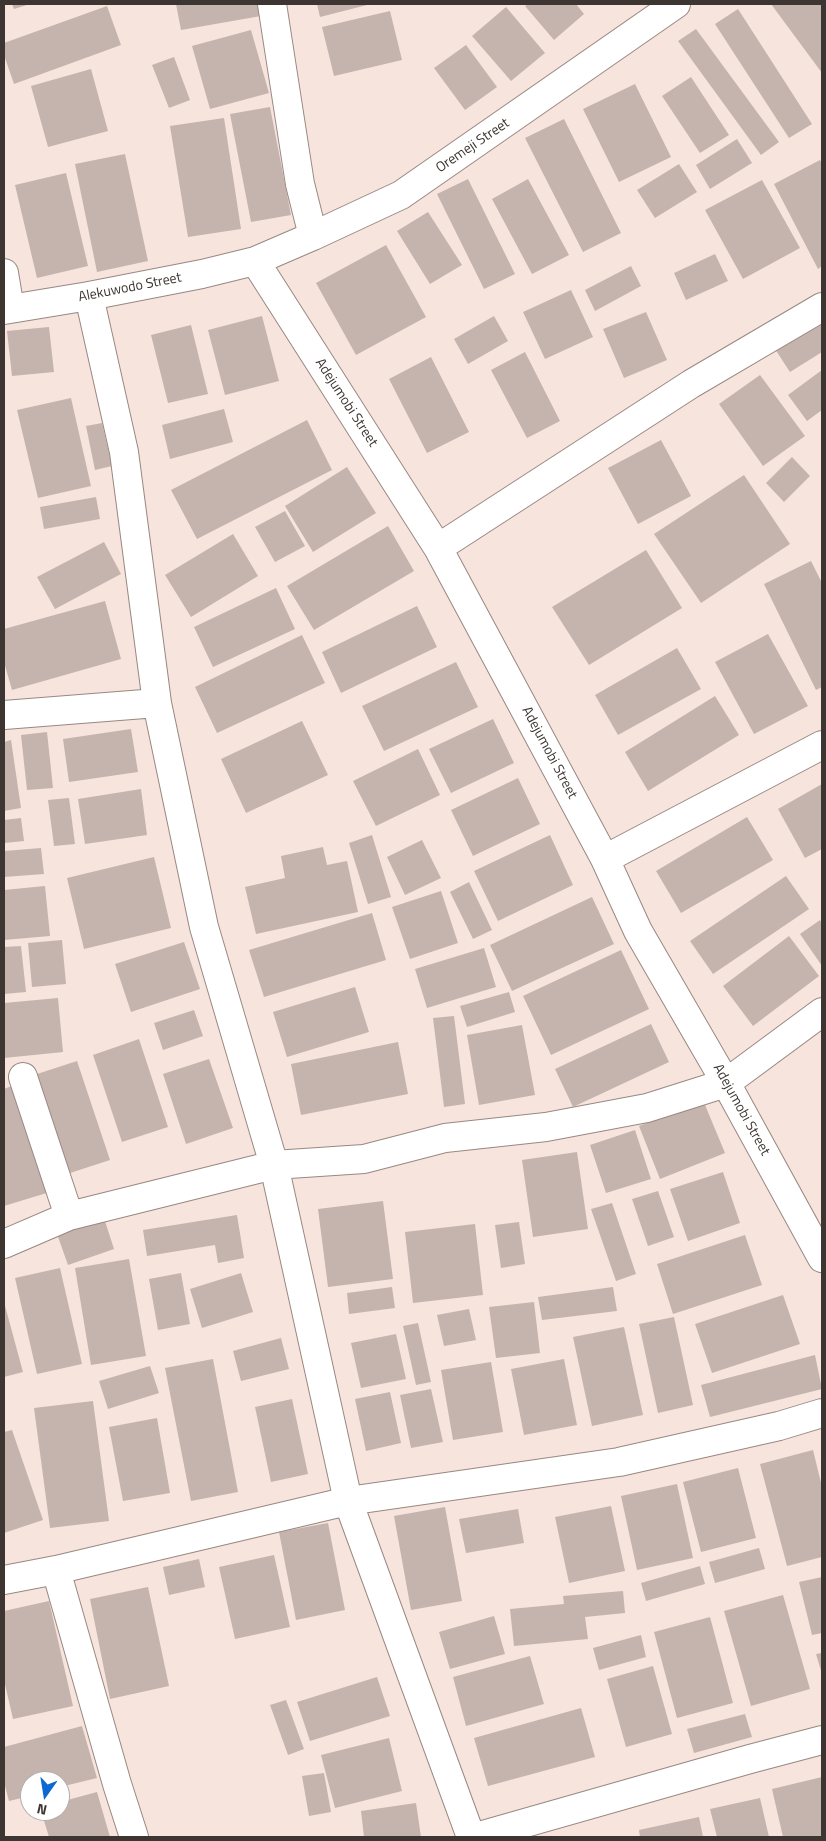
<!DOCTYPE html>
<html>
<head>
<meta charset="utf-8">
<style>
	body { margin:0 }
	#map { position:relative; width:826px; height:1841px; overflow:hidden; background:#f6e4dd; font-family:"Titillium Web",sans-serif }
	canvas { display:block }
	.frame { position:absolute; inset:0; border:5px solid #3c3532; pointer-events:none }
	.north { position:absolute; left:20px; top:1771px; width:50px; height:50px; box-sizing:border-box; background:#fff; border:1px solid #b1aead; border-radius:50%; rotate:193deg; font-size:14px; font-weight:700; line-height:20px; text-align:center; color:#3c3532 }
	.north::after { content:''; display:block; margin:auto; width:18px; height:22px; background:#0d68d2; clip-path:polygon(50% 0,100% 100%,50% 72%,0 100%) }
</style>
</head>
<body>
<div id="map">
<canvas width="826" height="1841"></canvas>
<div class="frame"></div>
<div class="north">N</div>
</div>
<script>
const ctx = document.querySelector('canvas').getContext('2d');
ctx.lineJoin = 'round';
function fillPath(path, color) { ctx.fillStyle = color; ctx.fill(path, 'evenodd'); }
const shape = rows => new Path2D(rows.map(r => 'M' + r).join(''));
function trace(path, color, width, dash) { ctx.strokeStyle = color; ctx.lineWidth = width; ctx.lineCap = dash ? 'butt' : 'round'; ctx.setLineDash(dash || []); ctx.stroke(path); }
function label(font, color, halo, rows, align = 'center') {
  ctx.font = font + ' "Titillium Web",sans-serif'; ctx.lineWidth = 4; ctx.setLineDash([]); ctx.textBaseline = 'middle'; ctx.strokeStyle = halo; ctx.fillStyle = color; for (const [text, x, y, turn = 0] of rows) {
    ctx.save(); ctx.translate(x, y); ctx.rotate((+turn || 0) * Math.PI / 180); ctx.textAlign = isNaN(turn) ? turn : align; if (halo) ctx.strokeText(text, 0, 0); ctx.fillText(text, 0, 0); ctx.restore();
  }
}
fillPath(shape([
	[12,4,30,4,14,9],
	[176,4,259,4,261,16,181,30],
	[317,4,371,4,320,17],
	[528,4,576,4,584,14,554,40,525,6],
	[771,4,822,4,822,73],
	[107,6,121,45,14,84,4,55,4,43],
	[506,7,545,53,511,81,472,36],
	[738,9,812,124,789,138,715,24],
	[390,11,402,60,334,76,322,27],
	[696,29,779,142,761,155,678,41],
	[251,30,269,93,210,109,192,46],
	[466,45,497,87,465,110,434,68],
	[174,57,190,100,169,108,152,65],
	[91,69,108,131,48,147,31,86],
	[691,77,729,135,700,153,662,96],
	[635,84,671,157,619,182,583,109],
	[270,107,291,215,251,222,230,114],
	[224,118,241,229,188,237,170,126],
	[564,119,621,233,583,252,525,138],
	[737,139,752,163,710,189,696,165],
	[125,154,148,261,97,272,75,164],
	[820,160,822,164,822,266,818,269,774,184],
	[679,164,697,192,655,218,637,190],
	[66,173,88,266,37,278,15,185],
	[468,179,515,274,484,289,437,194],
	[528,179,569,255,532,274,492,199],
	[762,180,800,248,743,279,705,210],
	[428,212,462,265,430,284,397,231],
	[386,245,426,317,356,355,316,283],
	[715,254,728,281,686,300,674,273],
	[631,266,641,286,595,311,585,290],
	[571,290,593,337,545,359,523,312],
	[646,312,667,360,624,378,603,329],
	[262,316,279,381,225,395,208,330],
	[494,316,508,341,468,364,454,339],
	[822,319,822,352,790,372,775,349],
	[191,325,208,394,168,403,151,335],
	[49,327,54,372,12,376,7,331],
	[525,352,560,421,527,438,491,370],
	[431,357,469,432,427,453,389,379],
	[822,370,822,410,807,421,788,395],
	[760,375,805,436,763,466,719,404],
	[71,398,91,486,38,498,17,410],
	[224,409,233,442,170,459,162,425],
	[307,420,332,470,197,539,171,490],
	[102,423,112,466,95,470,86,426],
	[661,440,691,496,638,524,608,468],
	[792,457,810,476,784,502,766,483],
	[347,467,376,513,313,552,285,506],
	[744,475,790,544,701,603,654,534],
	[96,497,100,519,44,529,40,507],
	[285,511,305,546,275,562,255,527],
	[388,526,414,571,314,630,287,586],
	[233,534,258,576,191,617,165,575],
	[104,542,121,574,55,609,37,577],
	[646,550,682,608,589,665,552,607],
	[811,561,822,583,822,687,816,690,764,584],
	[276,588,295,629,213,667,194,627],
	[105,601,121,659,12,690,4,662,4,629],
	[417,606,437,647,341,693,322,652],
	[768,634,808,706,754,734,715,662],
	[302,635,325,683,217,733,195,687],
	[677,648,701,689,618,735,595,695],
	[456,662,478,707,384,751,362,706],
	[715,696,739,735,648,791,625,752],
	[493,719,514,763,451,793,429,749],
	[302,721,328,775,246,813,221,759],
	[131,729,138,772,69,782,63,739],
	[47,732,53,788,27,790,21,735],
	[11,740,21,808,4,811,4,742],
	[418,749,440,795,376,826,353,781],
	[518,778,540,824,473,856,451,810],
	[822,784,822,849,805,858,778,809],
	[141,789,147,835,85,844,78,799],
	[69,798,75,844,54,846,48,800],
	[747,817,773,860,681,913,656,871],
	[21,818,24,841,4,843,4,820],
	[372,835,391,897,368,904,349,843],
	[550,835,573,885,498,921,474,871],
	[422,840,441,878,405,895,387,857],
	[323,847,327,865,347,861,358,912,256,934,245,887,285,878,281,856],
	[41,848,44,874,4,877,4,851],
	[154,857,171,928,84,949,67,878],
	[786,876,809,909,713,974,690,941],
	[469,882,492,930,473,939,450,892],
	[45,886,50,936,4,940,4,890],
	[441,891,458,943,410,959,392,907],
	[592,897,614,944,512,991,490,945],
	[372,913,386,960,264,997,249,950],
	[820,920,822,924,822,966,800,934],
	[789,936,819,976,753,1026,723,986],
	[62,940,66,984,32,987,28,943],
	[184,942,200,989,131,1012,115,964],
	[21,946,26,992,4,994,4,947],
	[484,948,496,987,427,1008,415,969],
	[621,950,649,1009,551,1055,523,996],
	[355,987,369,1032,287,1057,273,1012],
	[509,992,515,1012,467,1027,460,1006],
	[58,998,63,1052,4,1058,4,1003],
	[194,1010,203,1036,163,1050,154,1023],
	[454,1016,465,1104,444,1107,433,1018],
	[651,1024,669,1062,573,1107,555,1069],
	[522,1025,535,1095,479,1105,467,1035],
	[139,1039,168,1127,122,1142,93,1055],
	[398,1042,408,1094,301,1115,291,1064],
	[209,1059,233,1128,186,1144,163,1074],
	[77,1061,110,1160,67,1174,34,1075],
	[14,1085,50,1192,4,1206,4,1089],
	[703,1100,725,1153,660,1179,639,1126],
	[635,1130,651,1179,606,1193,590,1145],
	[577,1152,588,1229,533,1237,522,1160],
	[723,1172,740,1223,688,1241,670,1189],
	[658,1191,674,1237,648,1246,632,1199],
	[383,1201,393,1279,328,1287,318,1209],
	[612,1203,636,1274,616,1281,591,1209],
	[237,1215,244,1258,218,1263,215,1245,147,1256,143,1230],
	[104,1218,114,1249,68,1265,57,1234],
	[519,1222,525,1264,501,1268,495,1225],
	[475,1224,483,1295,413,1303,405,1232],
	[745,1235,762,1285,673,1314,657,1264],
	[129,1259,146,1356,91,1365,75,1268],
	[60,1268,82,1364,37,1374,15,1278],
	[181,1273,190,1324,158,1330,149,1279],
	[241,1273,253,1312,202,1328,190,1289],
	[392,1287,395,1308,349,1314,347,1293],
	[613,1287,617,1311,542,1320,538,1297],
	[783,1295,800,1344,712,1373,695,1324],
	[4,1302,23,1372,4,1377],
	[534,1302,540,1353,496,1358,489,1307],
	[469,1309,476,1340,444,1346,437,1315],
	[674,1317,693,1405,658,1413,639,1324],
	[418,1323,431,1382,416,1385,403,1326],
	[624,1327,643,1415,592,1426,573,1337],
	[396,1334,406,1379,361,1388,351,1343],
	[281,1338,289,1369,241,1381,233,1351],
	[815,1355,822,1389,710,1417,701,1385],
	[213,1359,238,1492,191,1501,165,1368],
	[564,1359,577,1425,524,1435,511,1369],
	[491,1362,503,1432,453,1440,441,1370],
	[150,1366,159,1393,108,1409,99,1381],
	[431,1389,443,1442,411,1448,400,1395],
	[390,1392,401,1443,366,1451,355,1399],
	[292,1399,308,1474,271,1482,255,1407],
	[93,1401,109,1521,50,1528,34,1408],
	[157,1418,170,1493,123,1501,109,1427],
	[12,1430,43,1520,4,1533,4,1432],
	[813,1450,822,1487,822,1557,787,1566,760,1464],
	[738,1468,756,1538,701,1552,683,1482],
	[677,1484,693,1558,637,1570,621,1496],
	[611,1506,625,1571,569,1583,555,1517],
	[445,1507,462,1601,411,1610,394,1516],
	[518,1509,524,1543,466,1553,459,1519],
	[328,1523,345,1610,296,1620,279,1532],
	[759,1548,765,1569,715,1583,709,1562],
	[274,1555,290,1627,235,1639,219,1567],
	[199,1559,205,1587,169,1595,163,1567],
	[700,1566,705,1584,646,1601,641,1583],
	[822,1577,822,1633,812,1635,799,1582],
	[148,1587,169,1686,110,1699,90,1599],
	[623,1591,625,1613,585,1617,588,1639,514,1646,510,1609,564,1604,563,1596],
	[783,1595,810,1689,751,1706,724,1611],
	[49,1601,73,1706,13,1719,4,1680,4,1611],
	[494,1616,505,1654,450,1669,439,1632],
	[710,1617,733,1703,677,1718,654,1632],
	[641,1635,646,1657,599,1670,593,1648],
	[822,1653,822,1674,816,1654],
	[530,1656,544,1704,466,1726,453,1677],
	[653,1666,672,1734,626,1747,607,1679],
	[377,1677,390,1716,310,1741,297,1702],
	[286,1700,304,1749,288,1755,270,1705],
	[581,1708,595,1757,488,1786,474,1738],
	[745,1714,752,1737,694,1753,687,1729],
	[82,1726,97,1778,60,1787,60,1781,30,1781,30,1796,9,1801,4,1782,4,1747],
	[389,1738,402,1791,335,1808,321,1755],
	[324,1773,331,1812,309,1816,302,1776],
	[822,1777,822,1837,783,1837,772,1789],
	[97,1792,110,1837,49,1837,41,1811,60,1811,60,1802],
	[760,1798,769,1837,717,1837,710,1809],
	[416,1803,421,1837,364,1837,361,1811],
	[699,1817,703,1837,640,1837,639,1830]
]), '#c5b4ad');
const minor = shape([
	[272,4,300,184,313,236],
	[255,261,438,548,605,859,638,931,726,1083,822,1258],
	[4,273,10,309],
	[89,296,124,452,157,703,204,927,274,1165,348,1501,471,1837],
	[4,310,89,296,202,274,255,261,313,236,401,195,676,4],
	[438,548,691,384,822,307],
	[4,715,157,703],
	[605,859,822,745],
	[23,1077,69,1216],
	[4,1244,69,1216,274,1165,364,1159,445,1138,546,1127,647,1108,726,1083,822,1012],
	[56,1570,117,1784,134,1837],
	[4,1580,56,1570,348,1501,619,1462,779,1426,822,1413],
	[476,1837,750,1759,822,1740]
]);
trace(minor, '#998882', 30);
trace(minor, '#fff', 28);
label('14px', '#3c3532', '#fff', [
	["Oremeji Street",473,146,-34],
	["Alekuwodo Street",130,288,-11],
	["Adejumobi Street",346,403,57],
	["Adejumobi Street",549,753,62],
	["Adejumobi Street",741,1110,61]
]);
</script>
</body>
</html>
